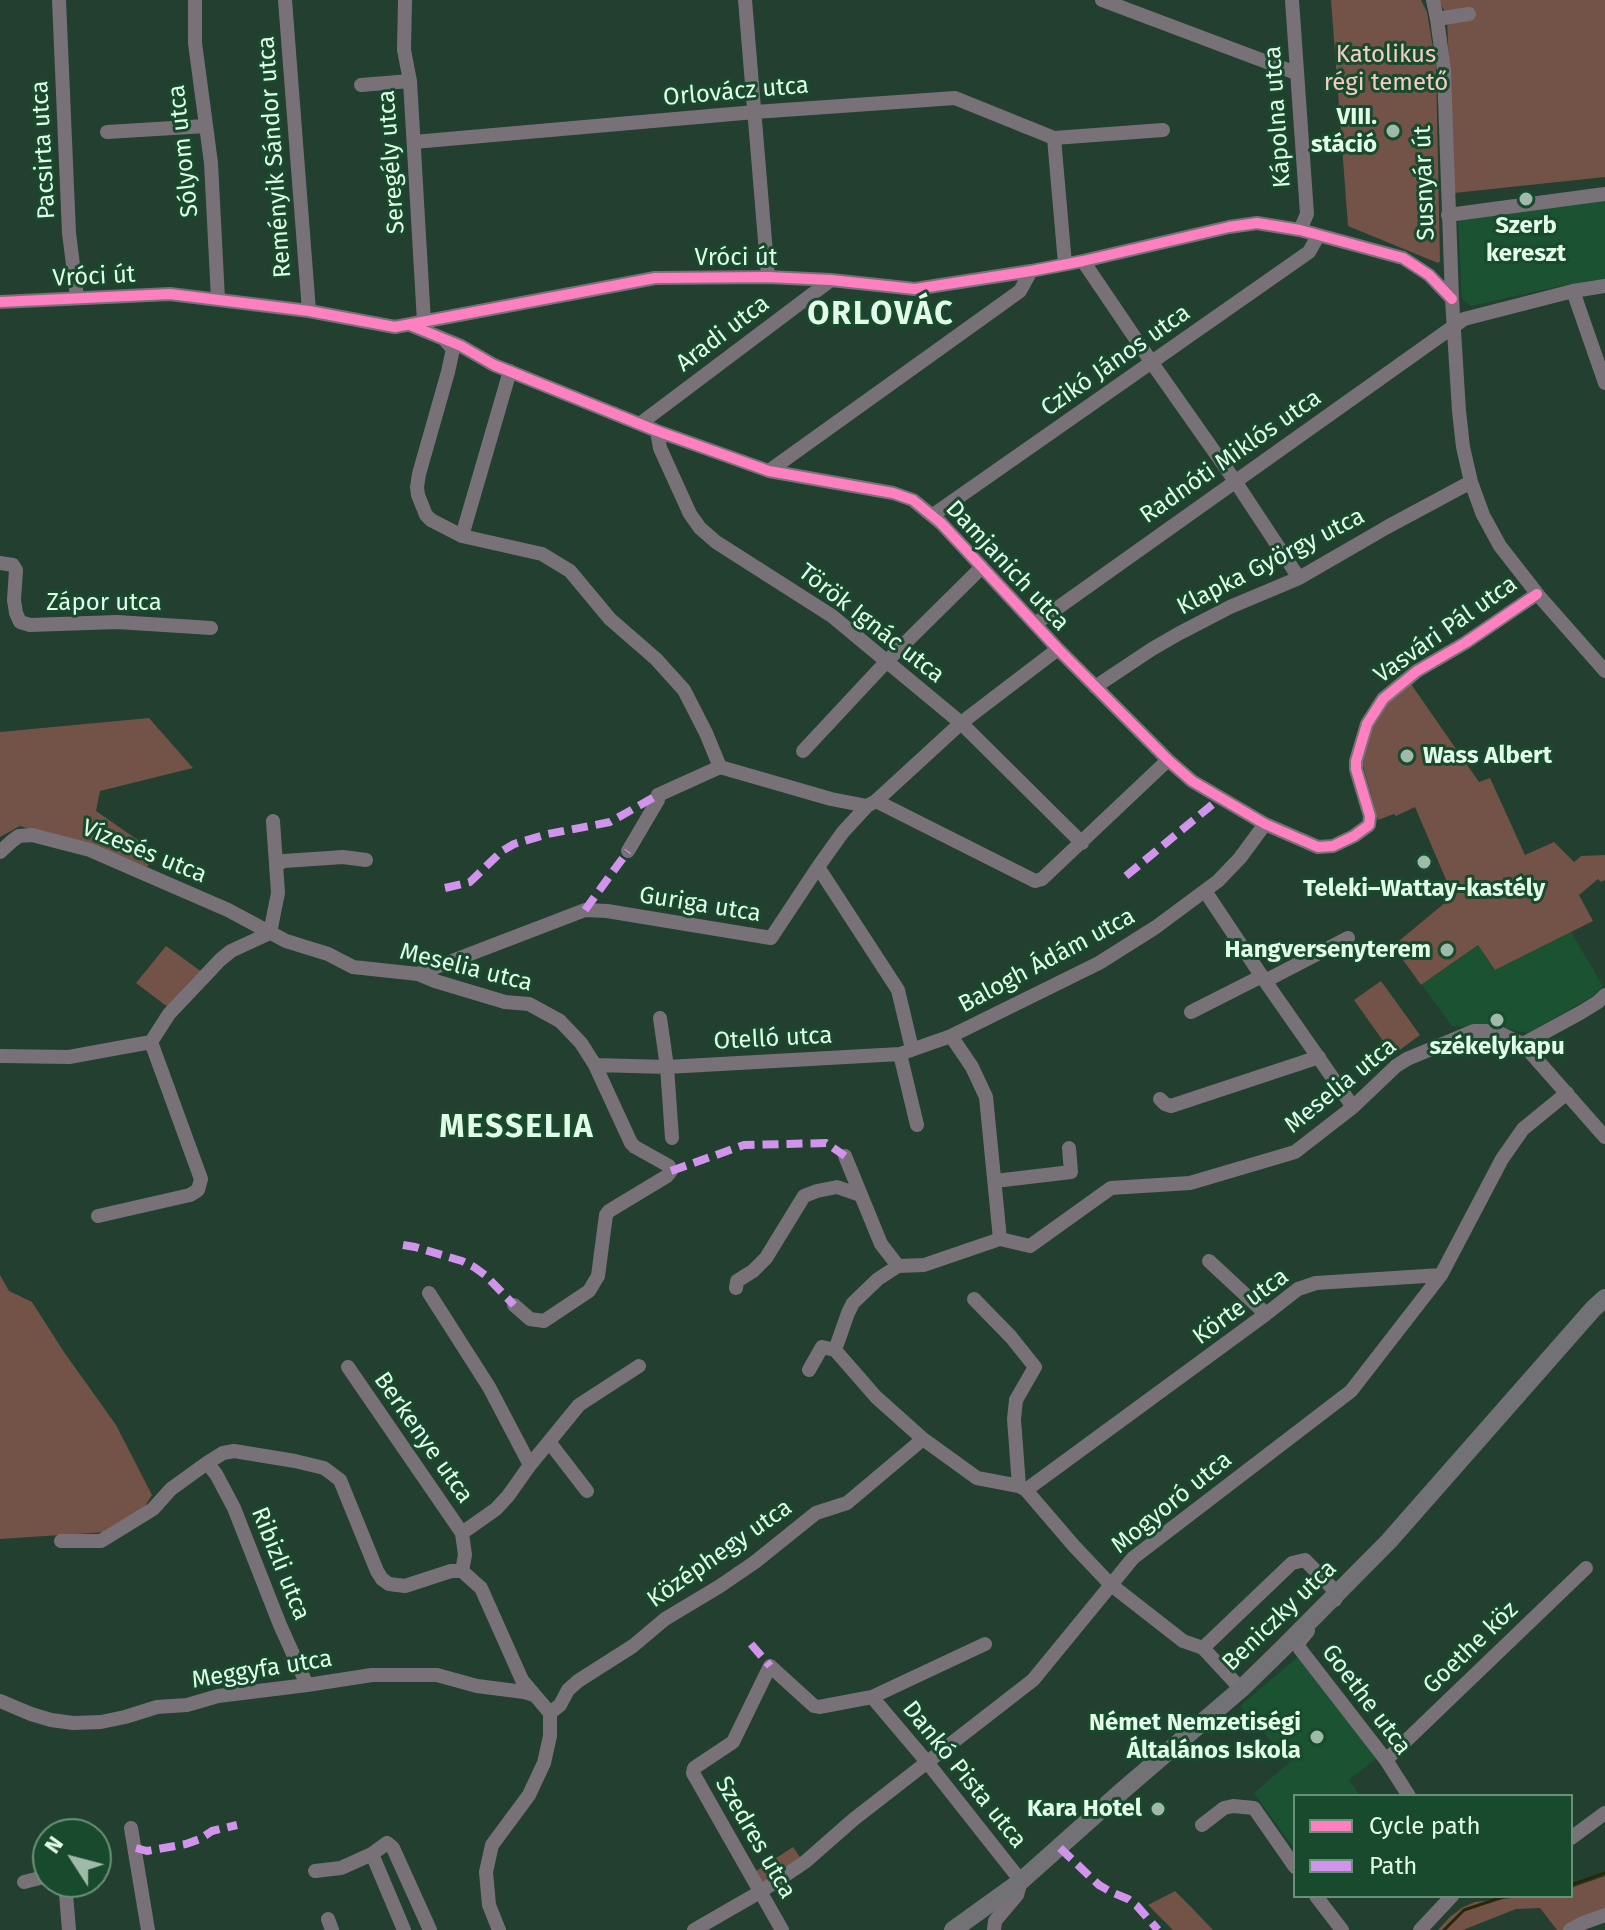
<!DOCTYPE html>
<html>
<head>
<meta charset="utf-8">
<style>
	body { margin:0 }
	#map { position:relative; width:1605px; height:1930px; overflow:hidden; background:#233f2f; font-family:"Fira Sans",sans-serif }
	canvas { display:block }
	.legend { position:absolute; left:1293px; top:1794px; width:280px; height:104px; box-sizing:border-box; background:#184a2d; border:2px solid #699178; margin:0; padding:10px 14px; list-style:none; font-size:24px; color:#e2fce9 }
	.legend li { display:flex; align-items:center; gap:16px; height:40px }
	.legend b { width:40px; border:2px solid #699178 }
	.north { position:absolute; left:32px; top:1818px; width:80px; height:80px; box-sizing:border-box; background:#184a2d; border:2px solid #699178; border-radius:50%; rotate:306deg; font-size:22px; font-weight:700; line-height:32px; text-align:center; color:#e2fce9 }
	.north::after { content:''; display:block; margin:auto; width:28px; height:36px; background:#9fbaa8; clip-path:polygon(50% 0,100% 100%,50% 72%,0 100%) }
</style>
</head>
<body>
<div id="map">
<canvas width="1605" height="1930"></canvas>
<ul class="legend">
<li><b style="height:10px;background:#ff80c0"></b>Cycle path</li>
<li><b style="height:10px;background:#d193ec"></b>Path</li>
</ul>
<div class="north">N</div>
</div>
<script>
const ctx = document.querySelector('canvas').getContext('2d');
ctx.lineJoin = 'round';
function fillPath(path, color) { ctx.fillStyle = color; ctx.fill(path, 'evenodd'); }
const shape = rows => new Path2D(rows.map(r => 'M' + r).join(''));
function trace(path, color, width, dash) { ctx.strokeStyle = color; ctx.lineWidth = width; ctx.lineCap = dash ? 'butt' : 'round'; ctx.setLineDash(dash || []); ctx.stroke(path); }
function label(font, color, halo, rows, align = 'center') {
  ctx.font = font + ' "Fira Sans",sans-serif'; ctx.lineWidth = 6; ctx.setLineDash([]); ctx.textBaseline = 'middle'; ctx.strokeStyle = halo; ctx.fillStyle = color; for (const [text, x, y, turn = 0] of rows) {
    ctx.save(); ctx.translate(x, y); ctx.rotate((+turn || 0) * Math.PI / 180); ctx.textAlign = isNaN(turn) ? turn : align; if (halo) ctx.strokeText(text, 0, 0); ctx.fillText(text, 0, 0); ctx.restore();
  }
}
fillPath(shape([
	[1605,200,1605,280,1561,286,1471,306,1462,299,1458,223,1464,218],
	[1571,932,1603,986,1593,996,1528,1033,1485,1024,1468,1027,1452,1026,1422,985,1478,945,1495,970],
	[1300,1655,1382,1754,1349,1780,1360,1796,1295,1796,1295,1850,1254,1793,1290,1762,1240,1706]
]), '#1a5232');
fillPath(shape([
	[1331,0,1421,0,1427,12,1436,66,1440,261,1438,263,1348,226],
	[1439,0,1605,0,1605,177,1454,193,1447,17],
	[1411,684,1479,782,1490,778,1525,855,1554,842,1574,862,1581,856,1605,855,1605,880,1601,882,1598,879,1579,895,1593,921,1495,970,1478,945,1421,985,1393,946,1453,896,1415,807,1396,816,1394,814,1378,820,1362,762,1364,740,1387,702],
	[149,718,193,768,100,791,96,811,145,845,153,859,147,867,84,842,46,834,20,826,0,837,0,732],
	[166,946,202,972,169,1008,136,983],
	[1381,981,1420,1035,1393,1055,1354,1000],
	[0,1275,9,1291,32,1302,64,1352,116,1425,152,1495,145,1506,107,1532,0,1539],
	[793,1847,802,1860,762,1888,753,1873],
	[1605,1876,1605,1920,1570,1930,1557,1930,1540,1908,1516,1909,1463,1930,1438,1930,1450,1917,1463,1907,1475,1902,1531,1896,1571,1896,1571,1888],
	[1175,1891,1193,1909,1213,1930,1173,1930,1148,1905]
]), '#735247');
trace(shape([
	[1571,1885,1605,1873],
	[1444,1930,1464,1910,1506,1896]
]), '#2b2604', 3);
trace(shape([
	[59,0,69,233,77,297],
	[195,0,195,43,211,163,218,299],
	[285,0,309,311],
	[405,0,404,50,410,81,424,322],
	[745,0,768,277],
	[1102,0,1296,73],
	[1292,0,1307,214,1300,230],
	[1433,0,1437,19,1444,70,1452,299,1459,411,1463,447,1471,482,1483,515,1500,546,1539,596,1605,671],
	[1437,19,1469,14],
	[361,85,410,81],
	[107,132,206,126],
	[1054,138,1163,130],
	[414,142,755,112,955,98,1054,138,1065,264],
	[1448,215,1605,194],
	[1083,261,1152,363,1235,481,1299,578],
	[1573,291,1605,383],
	[0,302,170,294,309,311,395,327,655,278,768,277,831,280,915,289,1031,271,1083,261,1229,227,1257,223,1300,230,1403,258,1429,275,1452,299],
	[410,325,461,346,494,365,657,431,769,471,893,493,913,500,941,523,1058,649,1168,760,1192,781,1265,824,1318,847,1333,846,1354,836,1369,825,1370,816,1356,769,1356,761,1367,724,1383,699,1417,671,1465,643,1537,594],
	[445,340,453,349,448,372,419,474,417,487,418,495,426,515,431,520,462,536,542,554,570,571,610,619,656,659,684,690,706,733,720,767],
	[641,423,831,280],
	[657,431,660,448,690,514,700,528,716,542,832,616,961,723,1082,843],
	[769,471,1020,291,1031,271],
	[933,515,1309,252,1318,236],
	[462,536,510,371],
	[0,563,13,565,16,570,14,600,16,613,20,622,30,625,117,622,211,628],
	[1035,624,1464,319,1573,291,1605,286],
	[1095,687,1152,649,1178,634,1230,607,1299,578,1389,526,1471,482],
	[803,751,887,661,982,567],
	[720,767,831,799,867,806],
	[876,801,1035,881,1042,879,1168,760],
	[628,851,658,800,658,795,720,767],
	[0,852,12,841,19,836,32,835,90,850,228,910,286,941,328,954,353,967,418,974,435,981,505,1002,529,1004,560,1021,581,1043,595,1065,631,1143,635,1147,669,1166,671,1171,667,1176,609,1211,606,1215,598,1276,589,1291,544,1321,530,1319,514,1305],
	[276,865,284,861,343,857,366,860],
	[1205,891,1265,981,1353,1107],
	[270,933,278,893,273,821],
	[418,974,585,910,607,911,771,938,818,867],
	[1265,981,1348,938],
	[1191,1012,1262,976],
	[660,1018,667,1067,672,1138],
	[951,1036,972,1067,986,1097,1000,1239],
	[1523,1044,1580,1013,1598,1002,1605,995],
	[912,1049,898,990,818,867,843,832,867,806,876,801,961,723,1058,649],
	[900,1054,917,1125],
	[0,1056,69,1057,151,1042,169,1014,220,960,231,951,270,933],
	[595,1065,667,1067,900,1054,951,1036,1099,963,1156,927,1218,881,1240,858,1265,824],
	[1160,1099,1165,1104,1171,1106,1319,1057],
	[845,1156,881,1244,898,1266],
	[995,1181,1071,1172,1069,1148],
	[98,1216,190,1195,198,1190,201,1179,151,1042],
	[1209,1261,1266,1314],
	[736,1288,737,1281,753,1271,766,1258,804,1196,817,1191,837,1187,860,1195],
	[429,1293,489,1387,530,1465],
	[974,1299,1011,1337,1035,1367,1016,1400,1014,1419,1019,1486],
	[835,1350,848,1313,853,1303,878,1279,898,1266,924,1265,1000,1239,1030,1246,1111,1188,1190,1183,1295,1152,1353,1107,1396,1066,1407,1059,1474,1031,1495,1031,1523,1044,1605,1137],
	[835,1350,876,1397,923,1439,977,1478,1019,1486,1026,1490,1074,1546,1110,1584,1183,1641,1203,1648,1241,1689],
	[348,1367,462,1533],
	[809,1370,822,1347,835,1350],
	[550,1443,587,1491],
	[207,1463,216,1474,234,1508,280,1625,307,1685],
	[1026,1490,1266,1314,1298,1289,1316,1283,1441,1275],
	[61,1541,101,1541,153,1509,171,1489,207,1463,223,1453,234,1451,295,1461,324,1468,340,1480,377,1571,382,1579,389,1584,405,1586,451,1571,462,1571,481,1588,522,1680,550,1713,550,1736,544,1763,529,1795,492,1845,486,1872,489,1905,499,1930],
	[462,1571,465,1555,462,1533,496,1509,508,1496,530,1465,579,1405,639,1366],
	[1308,1631,1298,1643,1300,1649,1386,1760,1409,1796],
	[1203,1648,1292,1563,1305,1560,1338,1594,1335,1600],
	[872,1697,927,1762,1021,1881,1017,1895,995,1921,994,1930],
	[0,1701,31,1714,51,1720,73,1723,101,1722,125,1717,157,1707,187,1705,218,1696,307,1685,372,1675,437,1675,477,1686,524,1692,534,1695],
	[550,1713,560,1705,568,1690,578,1681,633,1646,665,1619,720,1586,755,1562,816,1513,847,1503,923,1439],
	[1386,1760,1586,1568],
	[1202,1825,1224,1808,1233,1806,1254,1808,1295,1867],
	[131,1828,148,1930],
	[1571,1838,1605,1813],
	[372,1854,404,1930],
	[315,1871,341,1868,372,1854,387,1843,393,1848,430,1930],
	[24,1882,48,1876],
	[65,1882,69,1930],
	[1316,1896,1342,1930],
	[328,1919,332,1930],
	[694,1930,760,1892,805,1862,854,1819,1033,1680,1133,1558,1351,1391,1441,1275,1502,1159,1523,1129,1567,1093],
	[782,1930,693,1773,694,1768,733,1742,770,1666,814,1706,819,1707,872,1697,985,1644],
	[1420,1930,1452,1896],
	[1570,1930,1583,1923,1605,1915]
]), '#797178', 14);
trace(shape([
	[953,1930,1021,1881,1122,1791,1241,1689,1283,1648,1389,1541,1593,1309,1605,1298]
]), '#727175', 18);
trace(shape([
	[1126,876,1219,799],
	[445,888,470,882,502,851,514,844,548,834,610,822,658,795],
	[585,910,628,851],
	[671,1171,744,1145,826,1143,845,1156],
	[403,1245,415,1247,462,1261,474,1267,485,1275,514,1305],
	[751,1644,770,1666],
	[136,1848,147,1851,186,1844,200,1839,212,1831,237,1825],
	[1060,1848,1099,1885,1111,1892,1128,1899,1137,1906,1158,1930]
]), '#d193ec', 8, [16, 8]);
trace(shape([
	[0,302,170,294,309,311,395,327,655,278,768,277,831,280,915,289,1031,271,1083,261,1229,227,1257,223,1300,230,1403,258,1429,275,1452,299],
	[410,325,461,346,494,365,657,431,769,471,893,493,913,500,941,523,1058,649,1168,760,1192,781,1265,824,1318,847,1333,846,1354,836,1369,825,1370,816,1356,769,1356,761,1367,724,1383,699,1417,671,1465,643,1537,594]
]), '#ff80c0', 10);
for (const [x, y, r, color] of [
	[1393,131,8,"#9fbaa8"],
	[1526,199,8,"#9fbaa8"],
	[1407,756,8,"#9fbaa8"],
	[1424,862,8,"#9fbaa8"],
	[1447,950,8,"#9fbaa8"],
	[1497,1020,8,"#9fbaa8"],
	[1317,1737,8,"#9fbaa8"],
	[1158,1809,8,"#9fbaa8"]
]) { const dot = new Path2D(); dot.arc(x, y, r, 0, 2 * Math.PI); ctx.fillStyle = color; ctx.fill(dot); trace(dot, '#184a2d', 3); }
label('24px', '#f4cdc3', '#184a2d', [
	["Katolikus",1386,55],
	["régi temető",1386,83]
]);
label('24px', '#e2fce9', '#184a2d', [
	["Orlovácz utca",736,92,-5],
	["Kápolna utca",1278,117,-94],
	["Pacsirta utca",44,150,-93],
	["Sólyom utca",184,151,-96],
	["Reményik Sándor utca",275,157,-94],
	["Seregély utca",392,162,-94],
	["Susnyár út",1425,183,-92],
	["Vróci út",736,258],
	["Vróci út",94,277,-3],
	["Aradi utca",723,334,-37],
	["Czikó János utca",1116,361,-35],
	["Radnóti Miklós utca",1231,457,-35],
	["Klapka György utca",1271,562,-27],
	["Damjanich utca",1007,566,47],
	["Zápor utca",104,603],
	["Török Ignác utca",871,624,38],
	["Vasvári Pál utca",1446,630,-35],
	["Vízesés utca",144,852,22],
	["Guriga utca",700,905,9],
	["Balogh Ádám utca",1047,961,-28],
	["Meselia utca",466,968,14],
	["Otelló utca",773,1039,-3],
	["Meselia utca",1341,1086,-39],
	["Körte utca",1241,1307,-36],
	["Berkenye utca",423,1438,55],
	["Mogyoró utca",1172,1503,-39],
	["Középhegy utca",720,1554,-35],
	["Ribizli utca",280,1564,68],
	["Beniczky utca",1280,1616,-44],
	["Goethe köz",1471,1648,-44],
	["Meggyfa utca",262,1670,-9],
	["Goethe utca",1366,1700,53],
	["Dankó Pista utca",964,1775,51],
	["Szedres utca",755,1838,60]
]);
label('bold 24px', '#e2fce9', '#184a2d', [
	["VIII.",1377,117],
	["stáció",1377,145],
	["Szerb",1526,226,"center"],
	["kereszt",1526,254,"center"],
	["Wass Albert",1423,756,"left"],
	["Teleki–Wattay-kastély",1424,889,"center"],
	["Hangversenyterem",1431,950],
	["székelykapu",1497,1047,"center"],
	["Német Nemzetiségi",1301,1723],
	["Általános Iskola",1301,1751],
	["Kara Hotel",1142,1809]
], 'right');
ctx.letterSpacing = '2px';
label('bold 32px', '#e2fce9', '#184a2d', [
	["ORLOVÁC",881,315],
	["MESSELIA",517,1128]
]);
ctx.letterSpacing = '0px';
</script>
</body>
</html>
